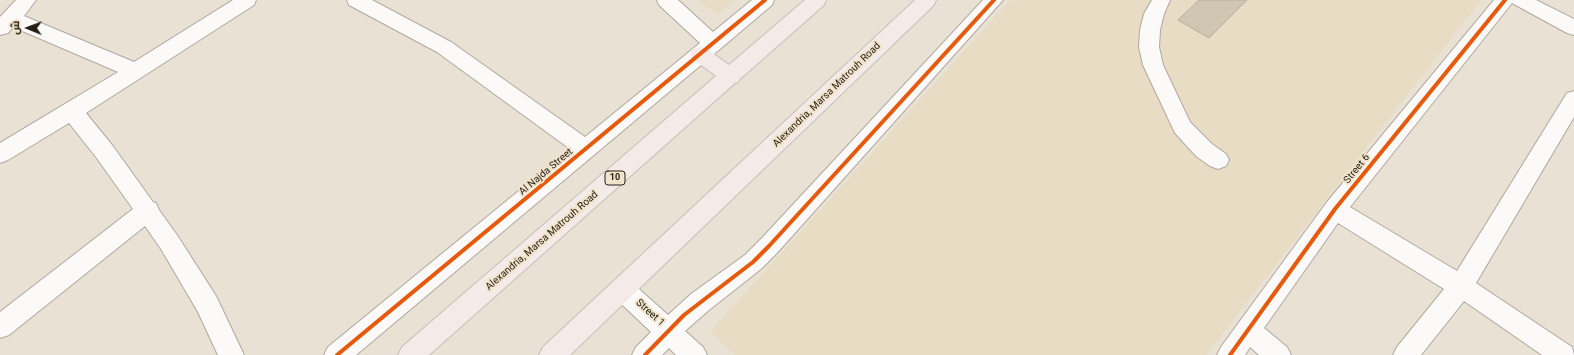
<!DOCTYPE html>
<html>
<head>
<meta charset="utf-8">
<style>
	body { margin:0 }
	#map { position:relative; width:1574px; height:355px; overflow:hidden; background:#e9e1d4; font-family:Roboto,Cairo,sans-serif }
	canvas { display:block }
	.north { position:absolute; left:8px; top:8px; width:40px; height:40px; -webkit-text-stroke:3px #f2e4cb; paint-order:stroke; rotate:271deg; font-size:11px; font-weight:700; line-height:16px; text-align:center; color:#252017 }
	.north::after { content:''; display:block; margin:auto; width:14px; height:18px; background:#252017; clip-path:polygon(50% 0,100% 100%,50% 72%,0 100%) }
</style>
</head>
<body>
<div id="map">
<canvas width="1574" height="355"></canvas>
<div class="north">ش</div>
</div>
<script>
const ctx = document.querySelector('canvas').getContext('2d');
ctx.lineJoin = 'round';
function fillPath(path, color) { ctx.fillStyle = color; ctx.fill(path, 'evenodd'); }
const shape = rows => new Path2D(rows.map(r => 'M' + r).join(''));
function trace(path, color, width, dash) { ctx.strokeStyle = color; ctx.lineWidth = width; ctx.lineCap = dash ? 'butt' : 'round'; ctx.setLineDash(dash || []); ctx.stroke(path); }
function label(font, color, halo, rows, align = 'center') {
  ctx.font = font + ' Roboto,sans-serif'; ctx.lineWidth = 4; ctx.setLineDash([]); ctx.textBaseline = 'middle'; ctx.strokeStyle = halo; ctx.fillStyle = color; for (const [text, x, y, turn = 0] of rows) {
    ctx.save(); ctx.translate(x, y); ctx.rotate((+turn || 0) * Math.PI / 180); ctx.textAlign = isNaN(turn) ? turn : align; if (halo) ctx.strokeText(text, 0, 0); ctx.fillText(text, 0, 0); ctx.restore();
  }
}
fillPath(shape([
	[697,0,735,0,717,14],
	[1010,0,1481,0,1206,355,735,355,710,332]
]), '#e9dcc4');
const building = shape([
	[1199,0,1247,0,1209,38,1178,20,1199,0]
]);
fillPath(building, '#d0c6b2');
trace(building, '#b3ada2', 1);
const minor = shape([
	[16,0,36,0,24,16,134,62,233,0,256,0,254,5,86,113,112,145,153,202,156,203,159,210,177,235,216,296,244,355,218,355,198,312,161,249,145,226,9,335,0,338,0,312,133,209,96,157,69,123,8,160,0,163,0,143,118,72,13,27,8,33,0,35,0,17,16,0],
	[347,0,372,0,451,42,585,137,700,43,659,5,657,0,678,0,713,32,752,0,774,0,772,5,720,49,356,355,324,355,328,347,570,149,437,52,349,5,347,0],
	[983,0,1003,0,777,253,761,269,709,310,685,331,703,347,707,355,676,355,669,348,662,355,632,355,636,347,651,332,614,297,610,289,614,281,622,278,630,281,668,315,691,294,745,255,761,239,983,0],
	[1152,0,1170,0,1164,14,1160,30,1159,47,1163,65,1190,122,1212,144,1226,154,1229,160,1226,166,1218,169,1210,166,1196,156,1175,133,1143,65,1139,47,1140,30,1144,14,1152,0],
	[1494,0,1536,0,1574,19,1574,35,1567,33,1512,3,1350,207,1457,271,1567,93,1574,91,1574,117,1476,283,1572,347,1574,355,1542,355,1464,301,1421,355,1393,355,1397,347,1444,289,1338,223,1264,328,1287,347,1291,355,1259,355,1250,347,1245,355,1217,355,1221,347,1327,202,1494,0]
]);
const major = shape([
	[805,0,826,0,824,5,740,79,738,82,735,83,429,355,398,355,402,347,716,76,693,59,690,54,693,49,700,47,707,49,729,65,805,0],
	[915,0,936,0,934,5,570,355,539,355,543,347,915,0]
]);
trace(minor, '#afa89e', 2);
trace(major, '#c3c0b9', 2);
fillPath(minor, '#fcfaf9');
fillPath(major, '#f4eae8');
trace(shape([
	[337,355,765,0],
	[645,355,684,315,753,262,769,246,994,0],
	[1230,355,1335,209,1505,0]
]), '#e8590c', 4);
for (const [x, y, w] of [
	[615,178,20]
]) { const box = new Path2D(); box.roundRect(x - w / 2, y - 7, w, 14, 3); ctx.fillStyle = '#f2e4cb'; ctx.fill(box); trace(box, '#252017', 1); }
label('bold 9px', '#252017', null, [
	["10",615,178]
]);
label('10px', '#252017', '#f2e4cb', [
	["Alexandria, Marsa Matrouh Road",827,95,-44],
	["Street 6",1357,169,-51],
	["Al Najda Street",546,172,-40],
	["Alexandria, Marsa Matrouh Road",542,241,-41],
	["Street 1",650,313,42]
]);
</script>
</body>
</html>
